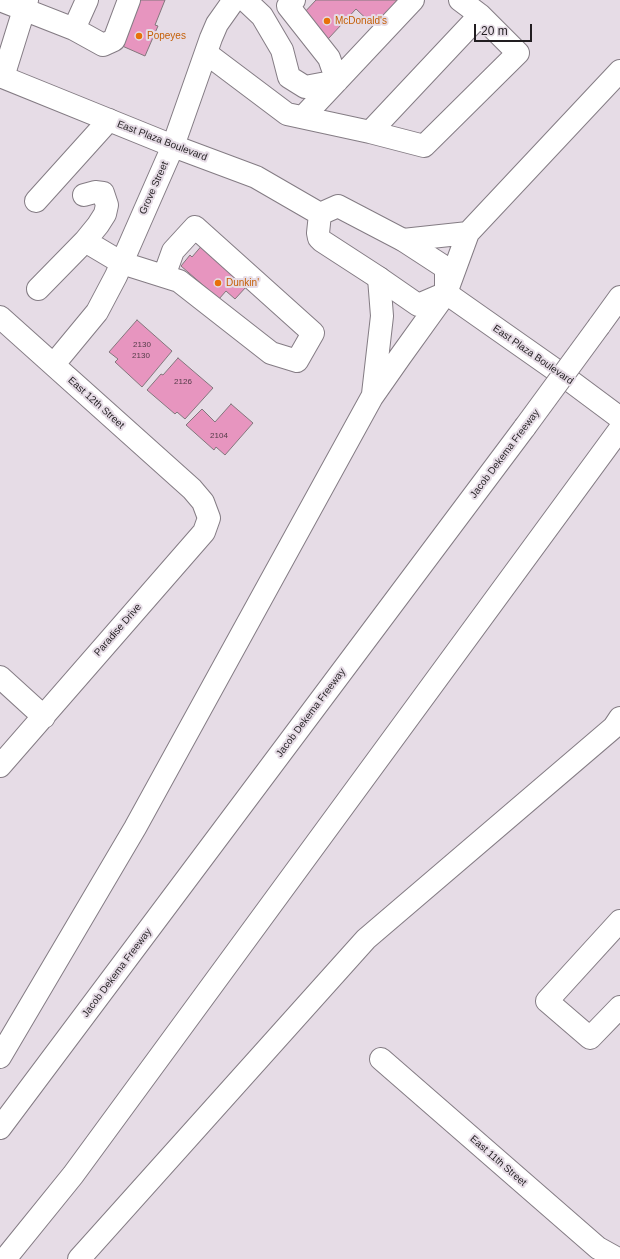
<!DOCTYPE html>
<html>
<head>
<meta charset="utf-8">
<style>
	body { margin:0 }
	#map { position:relative; width:620px; height:1259px; overflow:hidden; background:#e6dce6; font-family:Helvetica,sans-serif }
	canvas { display:block }
	.scale { position:absolute; left:474px; top:24px; width:58px; height:18px; box-sizing:border-box; border:2px solid #221e21; border-top:0; padding-left:5px; font-size:12px; line-height:14px; white-space:nowrap; color:#221e21; -webkit-text-stroke:3px #e6dce6; paint-order:stroke }
</style>
</head>
<body>
<div id="map">
<canvas width="620" height="1259"></canvas>
<div class="scale">20 m</div>
</div>
<script>
const ctx = document.querySelector('canvas').getContext('2d');
ctx.lineJoin = 'round';
function fillPath(path, color) { ctx.fillStyle = color; ctx.fill(path, 'evenodd'); }
const shape = rows => new Path2D(rows.map(r => 'M' + r).join(''));
function trace(path, color, width, dash) { ctx.strokeStyle = color; ctx.lineWidth = width; ctx.lineCap = dash ? 'butt' : 'round'; ctx.setLineDash(dash || []); ctx.stroke(path); }
function label(font, color, halo, rows, align = 'center') {
  ctx.font = font + ' Helvetica,sans-serif'; ctx.lineWidth = 4; ctx.setLineDash([]); ctx.textBaseline = 'middle'; ctx.strokeStyle = halo; ctx.fillStyle = color; for (const [text, x, y, turn = 0] of rows) {
    ctx.save(); ctx.translate(x, y); ctx.rotate((+turn || 0) * Math.PI / 180); ctx.textAlign = isNaN(turn) ? turn : align; if (halo) ctx.strokeText(text, 0, 0); ctx.fillText(text, 0, 0); ctx.restore();
  }
}
const building = shape([
	[136,0,165,0,155,25,158,26,145,56,120,45,136,0],
	[316,0,398,0,374,26,356,9,328,39,302,15,316,0],
	[204,243,247,286,235,299,226,291,219,299,181,266,190,255,192,257,204,243],
	[137,320,172,351,142,387,115,362,118,359,109,352,137,320],
	[178,358,213,388,185,419,177,412,175,414,147,390,161,374,163,375,178,358],
	[231,404,253,423,225,455,216,447,214,450,186,425,202,409,215,422,231,404]
]);
fillPath(building, '#e795bf');
trace(building, '#82767c', 1);
const minor = shape([
	[0,0,74,29,103,45,114,40,129,0],
	[245,0,262,16,282,50,289,77,305,87,337,81,329,58,288,6,294,0],
	[74,29,87,0],
	[206,53,287,114,370,132,480,15,460,0],
	[3,77,27,0],
	[303,117,413,0],
	[370,132,424,146,518,53,480,15],
	[84,195,95,192,103,193,107,205,105,214,98,225,85,241],
	[36,201,109,120],
	[38,289,85,241,122,263,179,281,271,353,297,361,313,333,195,227,173,251,164,276],
	[0,317,192,489,203,502,209,518,204,532,0,766],
	[54,364,97,312,116,276,173,146,211,38,217,24,234,0],
	[0,677,44,717],
	[620,921,547,1001,590,1038,620,1007],
	[381,1059,598,1248,618,1259]
]);
const major = shape([
	[0,76,173,146,256,177,320,214],
	[320,214,318,233,319,238,322,241,379,278,418,305,446,293],
	[320,214,338,206,403,240,446,268,446,293],
	[446,293,557,371,620,418]
]);
const highway = shape([
	[403,240,468,233],
	[599,326,620,297],
	[373,394,382,316,379,278],
	[0,1057,135,828,372,397,400,357,446,293,468,233,620,71],
	[0,1128,525,427],
	[5,1259,73,1175,620,429],
	[79,1259,366,939,614,727,620,718]
]);
trace(minor, '#847c84', 24);
trace(major, '#847c84', 24);
trace(highway, '#847c84', 24);
trace(minor, '#fff', 22);
trace(major, '#fff', 22);
trace(highway, '#fff', 22);
const highwayBridge = shape([
	[525,427,599,326]
]);
trace(highwayBridge, '#847c84', 24, []);
trace(highwayBridge, '#fff', 22);
for (const [x, y, r, color] of [
	[327,21,4,"#e8710a"],
	[139,36,4,"#e8710a"],
	[218,283,4,"#e8710a"]
]) { const dot = new Path2D(); dot.arc(x, y, r, 0, 2 * Math.PI); ctx.fillStyle = color; ctx.fill(dot); trace(dot, '#e6dce6', 1.5); }
label('8px', '#533c48', null, [
	["2130",142,345],
	["2130",141,356],
	["2126",183,382],
	["2104",219,436]
]);
label('10px', '#c56008', '#e6dce6', [
	["McDonald's",335,21],
	["Popeyes",147,36],
	["Dunkin'",226,283]
], 'left');
label('10px', '#221e21', '#e6dce6', [
	["East Plaza Boulevard",162,141,21],
	["Grove Street",154,188,-66],
	["East Plaza Boulevard",533,355,35],
	["East 12th Street",96,403,42],
	["Jacob Dekema Freeway",505,454,-53],
	["Paradise Drive",118,630,-49],
	["Jacob Dekema Freeway",311,713,-53],
	["Jacob Dekema Freeway",117,973,-53],
	["East 11th Street",498,1161,41]
]);
</script>
</body>
</html>
